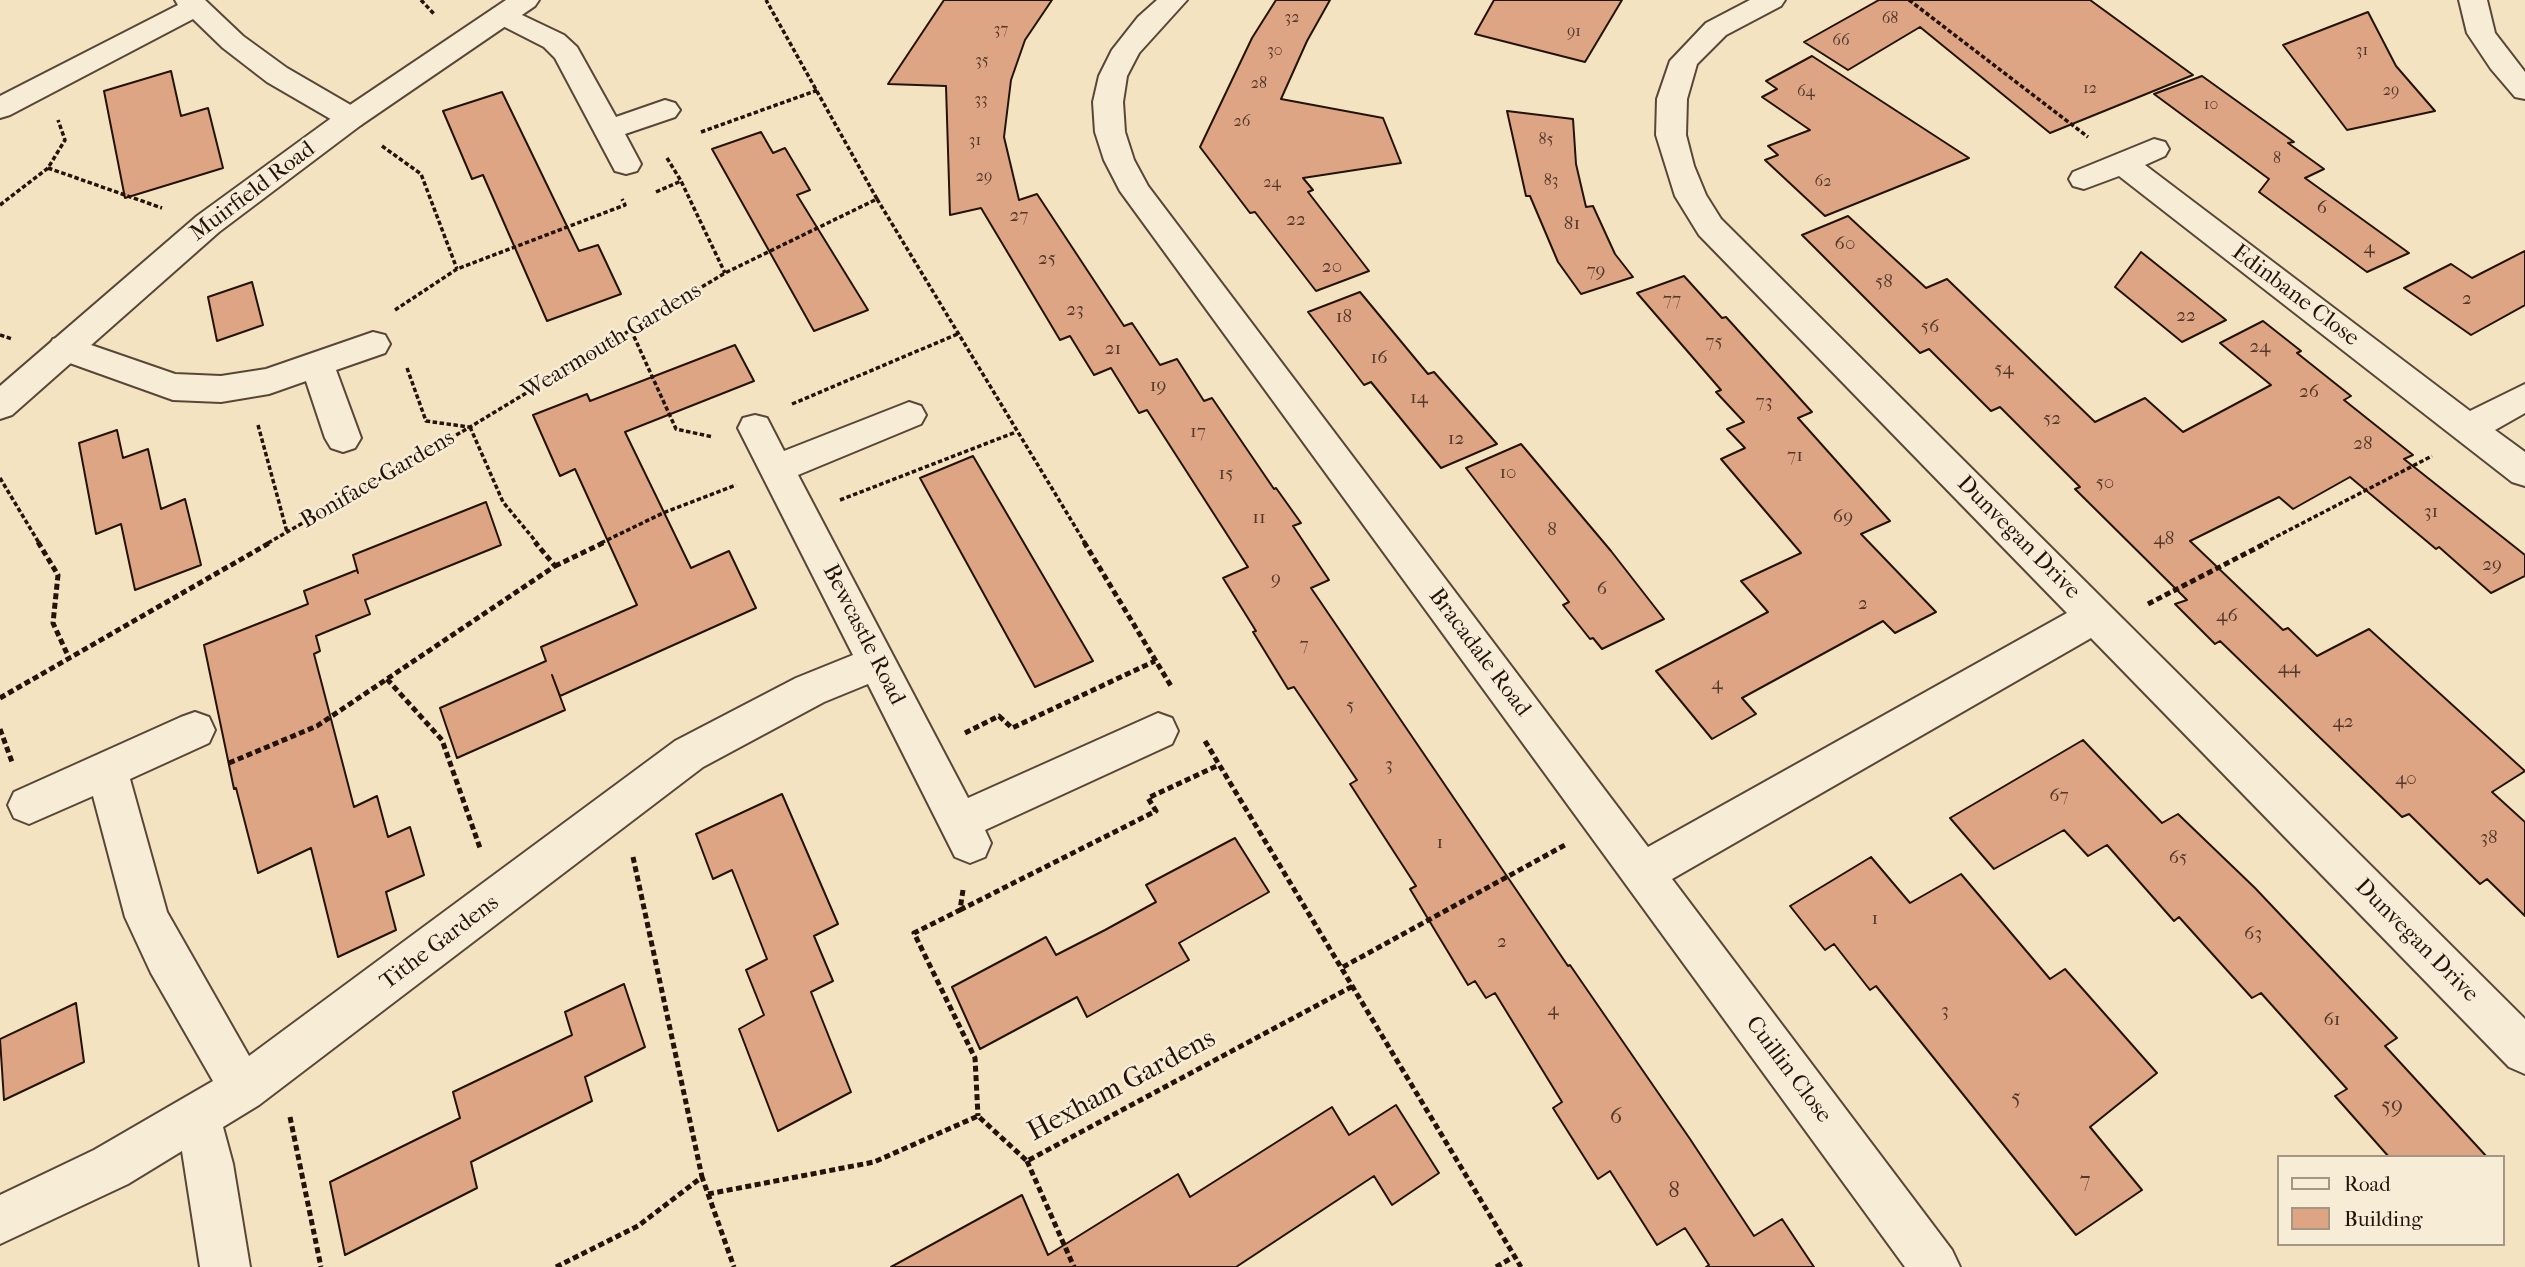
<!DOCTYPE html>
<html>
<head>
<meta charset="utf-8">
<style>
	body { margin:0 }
	#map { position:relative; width:2525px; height:1267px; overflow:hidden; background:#f3e3c0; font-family:"IM FELL French Canon",serif }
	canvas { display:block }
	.legend { position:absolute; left:2277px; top:1155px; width:228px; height:91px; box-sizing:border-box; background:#f7edd6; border:2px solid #a39684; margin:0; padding:9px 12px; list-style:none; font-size:21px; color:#24130a }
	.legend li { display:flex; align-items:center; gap:14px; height:35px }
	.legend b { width:35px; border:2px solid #a39684 }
</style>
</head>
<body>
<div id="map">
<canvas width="2525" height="1267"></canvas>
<ul class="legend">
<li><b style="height:9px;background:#f7edd6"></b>Road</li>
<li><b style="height:19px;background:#dea585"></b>Building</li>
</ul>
</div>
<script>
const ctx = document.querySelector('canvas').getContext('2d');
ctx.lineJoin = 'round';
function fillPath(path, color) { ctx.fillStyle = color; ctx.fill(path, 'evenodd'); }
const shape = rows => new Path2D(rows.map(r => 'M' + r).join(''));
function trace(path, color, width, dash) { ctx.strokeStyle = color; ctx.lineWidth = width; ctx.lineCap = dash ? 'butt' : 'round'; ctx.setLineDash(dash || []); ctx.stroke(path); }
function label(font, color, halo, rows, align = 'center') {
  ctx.font = font + ' "IM FELL French Canon",serif'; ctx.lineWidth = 5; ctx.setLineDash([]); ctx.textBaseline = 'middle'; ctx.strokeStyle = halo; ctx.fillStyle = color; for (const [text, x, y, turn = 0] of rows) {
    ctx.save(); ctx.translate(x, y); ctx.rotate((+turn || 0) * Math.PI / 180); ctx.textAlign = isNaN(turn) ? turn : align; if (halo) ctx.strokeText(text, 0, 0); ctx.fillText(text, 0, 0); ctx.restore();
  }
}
const building = shape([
	[944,0,1052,0,1025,40,1011,80,1004,137,1019,200,1037,194,1124,326,1132,323,1160,365,1177,359,1204,401,1212,398,1274,489,1276,488,1301,523,1293,526,1329,580,1311,588,1568,966,1570,965,1690,1139,1754,1236,1782,1219,1814,1267,1706,1267,1709,1265,1685,1228,1657,1245,1610,1171,1598,1179,1553,1108,1562,1102,1495,993,1486,998,1475,981,1468,985,1410,889,1416,886,1350,784,1357,780,1294,687,1288,689,1253,632,1256,631,1223,578,1248,567,1147,410,1139,413,1111,368,1094,375,1070,336,1060,340,981,208,950,215,946,86,888,84,944,0],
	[1276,0,1330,0,1307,41,1281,99,1383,118,1401,163,1303,178,1313,190,1308,192,1369,271,1316,291,1255,212,1250,213,1200,147,1252,38,1276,0],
	[1494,0,1622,0,1585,62,1475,34,1494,0],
	[1879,0,2090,0,2193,75,2050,133,1920,27,1848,70,1804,42,1879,0],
	[2368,12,2396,66,2435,111,2347,130,2283,45,2368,12],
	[1812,56,1969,158,1825,216,1765,160,1778,155,1768,146,1810,130,1762,97,1777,89,1766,81,1812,56],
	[171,71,181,116,208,108,223,168,125,198,104,91,171,71],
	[2202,76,2294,142,2288,143,2324,169,2305,178,2409,253,2367,272,2259,192,2269,179,2154,94,2202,76],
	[502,92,579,251,598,245,621,294,547,321,483,175,472,179,443,111,502,92],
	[1507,111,1573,119,1576,164,1586,207,1593,206,1615,254,1633,277,1581,294,1558,262,1530,196,1526,196,1507,111],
	[761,132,773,153,785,148,810,190,797,195,868,310,814,331,712,149,761,132],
	[1848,216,1926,288,1947,279,2095,422,2145,398,2183,432,2271,385,2220,343,2263,321,2301,351,2297,353,2351,396,2344,400,2413,455,2404,459,2525,555,2525,576,2491,593,2439,547,2436,549,2350,477,2293,509,2279,497,2190,541,2283,630,2288,628,2317,656,2369,629,2525,771,2492,792,2525,822,2525,916,2487,879,2480,884,2409,814,2402,817,2220,641,2215,644,2175,604,2187,600,2075,489,2080,487,2000,407,1991,411,1929,349,1920,353,1802,235,1848,216],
	[2525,251,2525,305,2471,335,2404,288,2451,264,2472,278,2525,251],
	[2141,252,2190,291,2226,320,2182,342,2115,287,2141,252],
	[1684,276,1722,318,1726,317,1812,412,1798,418,1890,521,1861,534,1936,612,1895,633,1883,621,1742,698,1756,714,1712,739,1656,671,1768,612,1741,581,1801,553,1721,459,1745,448,1727,429,1744,422,1716,392,1721,390,1637,293,1684,276],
	[252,282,263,325,217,341,208,297,252,282],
	[1360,292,1428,374,1434,372,1497,444,1441,468,1371,382,1364,385,1308,312,1360,292],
	[735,345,754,381,625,432,691,568,729,551,756,608,560,696,552,675,565,710,457,758,440,708,546,661,541,647,637,605,575,469,560,476,533,415,587,394,590,401,735,345],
	[117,430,123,458,148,449,161,509,185,499,201,565,135,590,121,524,96,534,79,443,117,430],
	[1521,444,1611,551,1664,619,1602,649,1593,638,1590,639,1563,605,1569,602,1466,468,1521,444],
	[973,456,1093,661,1035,687,920,478,973,456],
	[486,502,501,545,365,600,370,614,316,636,320,651,314,654,354,807,377,796,388,837,410,827,424,875,386,892,396,930,338,957,311,848,258,873,236,788,234,789,204,645,308,604,304,591,357,570,358,573,353,555,486,502],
	[2083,740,2162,823,2178,814,2255,888,2397,1038,2385,1046,2487,1157,2389,1157,2335,1096,2347,1089,2261,993,2252,998,2179,917,2174,921,2107,845,2088,856,2064,830,1994,869,1950,818,2083,740],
	[782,794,838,924,814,936,833,981,811,992,851,1092,778,1131,739,1029,764,1015,746,970,767,959,732,870,713,879,696,834,782,794],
	[1235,838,1269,892,1179,943,1189,960,1087,1017,1077,997,980,1049,952,987,1046,937,1056,955,1105,930,1156,902,1146,885,1235,838],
	[1871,857,1910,903,1961,874,2050,979,2065,969,2157,1073,2090,1127,2142,1190,2076,1235,1876,986,1870,990,1834,944,1825,950,1790,906,1871,857],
	[624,984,645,1047,585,1077,592,1101,471,1162,477,1188,345,1255,330,1182,460,1118,453,1092,572,1035,565,1012,624,984],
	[76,1003,84,1062,4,1100,0,1039,76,1003],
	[1396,1105,1439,1173,1392,1205,1374,1176,1236,1267,891,1267,1022,1195,1048,1255,1178,1174,1190,1197,1332,1107,1349,1135,1396,1105]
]);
fillPath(building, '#dea585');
trace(building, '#24130a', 2);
const minor = shape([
	[175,0,205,0,243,36,287,68,361,111,366,118,361,125,351,128,341,125,267,82,223,48,193,19,10,115,0,118,0,96,178,5,175,0],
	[1157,0,1187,0,1139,53,1127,76,1123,102,1125,132,1134,160,1148,186,1648,847,2067,613,1699,235,1675,196,1656,135,1657,99,1670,61,1706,23,1750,0,1785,0,1781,6,1726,35,1697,64,1687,99,1686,135,1694,166,1706,195,1721,219,2525,1019,2525,1074,2509,1067,2091,638,1672,879,1952,1250,1960,1267,1905,1267,1120,191,1104,160,1095,132,1093,102,1099,76,1112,50,1138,17,1157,0],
	[2459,0,2487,0,2495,33,2525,72,2525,99,2515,97,2491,69,2467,33,2459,0],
	[503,6,564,35,577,47,616,117,665,100,675,103,680,110,675,117,625,134,641,164,637,171,626,174,615,171,555,58,544,47,493,21,489,15,493,9,503,6],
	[2154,139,2165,142,2169,149,2165,156,2145,165,2470,411,2525,384,2525,413,2495,430,2525,452,2525,486,2512,482,2119,176,2084,189,2073,186,2069,179,2073,172,2154,139],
	[373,332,385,335,390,344,385,353,336,370,361,438,355,448,343,452,331,448,325,438,306,381,269,394,221,402,173,400,53,357,48,348,53,339,65,336,175,374,221,376,266,369,373,332],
	[909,402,921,406,926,415,921,424,798,475,968,798,1158,713,1172,718,1178,731,1172,744,985,830,991,843,985,857,970,863,955,857,868,684,824,702,703,767,259,1105,223,1127,233,1164,250,1267,200,1267,182,1151,128,1184,0,1244,0,1195,94,1150,213,1081,151,973,125,917,93,796,29,824,14,818,8,805,14,792,181,717,195,712,209,717,215,730,209,743,130,779,167,912,249,1056,675,741,796,678,853,655,738,428,743,418,755,415,767,418,784,451,909,402]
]);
const tertiary = shape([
	[506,0,539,0,535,6,361,125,219,232,12,415,0,419,0,386,197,216,341,111,506,0]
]);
trace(minor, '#584738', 4);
trace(tertiary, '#584738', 4);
trace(shape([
	[421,0,434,14],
	[1909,0,2088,137],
	[701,132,818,90],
	[382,146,421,174,457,269],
	[667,158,681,181],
	[48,168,162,208],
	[656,192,681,181,725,273],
	[877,199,1085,543],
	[0,205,48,168,65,140,58,120],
	[395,310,457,269,625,205,622,199],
	[631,330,676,429,713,437],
	[0,335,12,339],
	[407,368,426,421,469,427],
	[792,404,960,333],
	[258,425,287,532],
	[470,427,503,502,537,543],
	[0,478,39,543],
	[840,500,1016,432],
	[268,543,470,427,725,273,877,199,766,0],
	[601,543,663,513,736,485],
	[2264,543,2432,456]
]), '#24130a', 3.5, [4.5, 2.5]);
trace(shape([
	[38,542,58,575,53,623,69,658],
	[1084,542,1171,686],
	[555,566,605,542],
	[2148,604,2268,542],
	[387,679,442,740,480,848],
	[0,698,271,542],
	[0,729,12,762],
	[965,733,999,716,1012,728,1155,661],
	[1205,741,1521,1267],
	[229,763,317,726,555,566,535,542],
	[633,857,702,1177],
	[963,890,960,910,914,933,975,1058,978,1116],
	[960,910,1156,811,1148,798,1219,765],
	[1343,967,1565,845],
	[290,1117,321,1267],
	[1027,1161,1074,1267],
	[708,1194,874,1162,978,1116,1027,1161,1353,986],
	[556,1267,638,1226,702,1177,734,1267],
	[1496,1267,1515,1256]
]), '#24130a', 5, [6, 3.5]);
fillPath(minor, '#f7edd6');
fillPath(tertiary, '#f7edd6');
label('16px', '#523829', null, [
	["32",1292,18],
	["68",1890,19],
	["37",1001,30],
	["91",1574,32],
	["66",1841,41],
	["30",1275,51],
	["31",2362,51],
	["35",982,61],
	["28",1259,84],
	["12",2090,89],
	["29",2391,91],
	["64",1806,92],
	["33",981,100],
	["10",2211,105],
	["26",1242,122],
	["85",1546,140],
	["31",975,141],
	["8",2277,159],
	["29",984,177],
	["83",1551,181],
	["62",1823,182],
	["24",1272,183]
]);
label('19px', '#523829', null, [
	["6",2322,208],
	["27",1019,216],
	["22",1296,220],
	["81",1572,224],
	["60",1845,244],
	["4",2369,248],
	["25",1047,259],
	["20",1332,267],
	["79",1596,271],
	["58",1884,282],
	["2",2467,299],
	["77",1672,300],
	["23",1075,310],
	["22",2186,316],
	["18",1344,317],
	["56",1930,327],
	["75",1714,342],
	["24",2260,347],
	["21",1113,349],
	["16",1379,358],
	["54",2004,369],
	["19",1158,386],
	["26",2309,392],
	["14",1419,398],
	["73",1764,402],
	["52",2052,419],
	["17",1198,432],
	["12",1456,439],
	["28",2363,444],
	["71",1795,456],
	["10",1508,473],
	["15",1226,474],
	["50",2105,483],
	["31",2431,512],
	["69",1843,517],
	["11",1259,518],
	["8",1552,530],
	["48",2164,539],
	["29",2492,565],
	["9",1276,579],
	["6",1602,589],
	["2",1863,604],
	["46",2227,616],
	["7",1304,645],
	["44",2289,668],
	["4",1717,684],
	["5",1350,706],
	["42",2343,722],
	["3",1389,765],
	["40",2406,779],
	["67",2059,796],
	["38",2489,838],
	["1",1440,843],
	["65",2178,858],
	["1",1875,919],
	["63",2253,934],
	["2",1502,942],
	["4",1553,1010],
	["3",1945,1011],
	["61",2332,1020]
]);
label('23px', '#24130a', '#f7edd6', [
	["Muirfield Road",253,192,-37],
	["Edinbane Close",2295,296,37],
	["Wearmouth Gardens",612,342,-31],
	["Boniface Gardens",378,480,-30],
	["Dunvegan Drive",2018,538,45],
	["Bewcastle Road",863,635,63],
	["Bracadale Road",1479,653,53],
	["Dunvegan Drive",2416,941,45],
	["Tithe Gardens",440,943,-37],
	["Cuillin Close",1788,1070,53]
]);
label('23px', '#523829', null, [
	["5",2016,1098],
	["59",2392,1106],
	["6",1616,1117],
	["7",2085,1181],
	["8",1674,1191]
]);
label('28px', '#24130a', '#f7edd6', [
	["Hexham Gardens",1122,1086,-28]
]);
</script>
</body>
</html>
